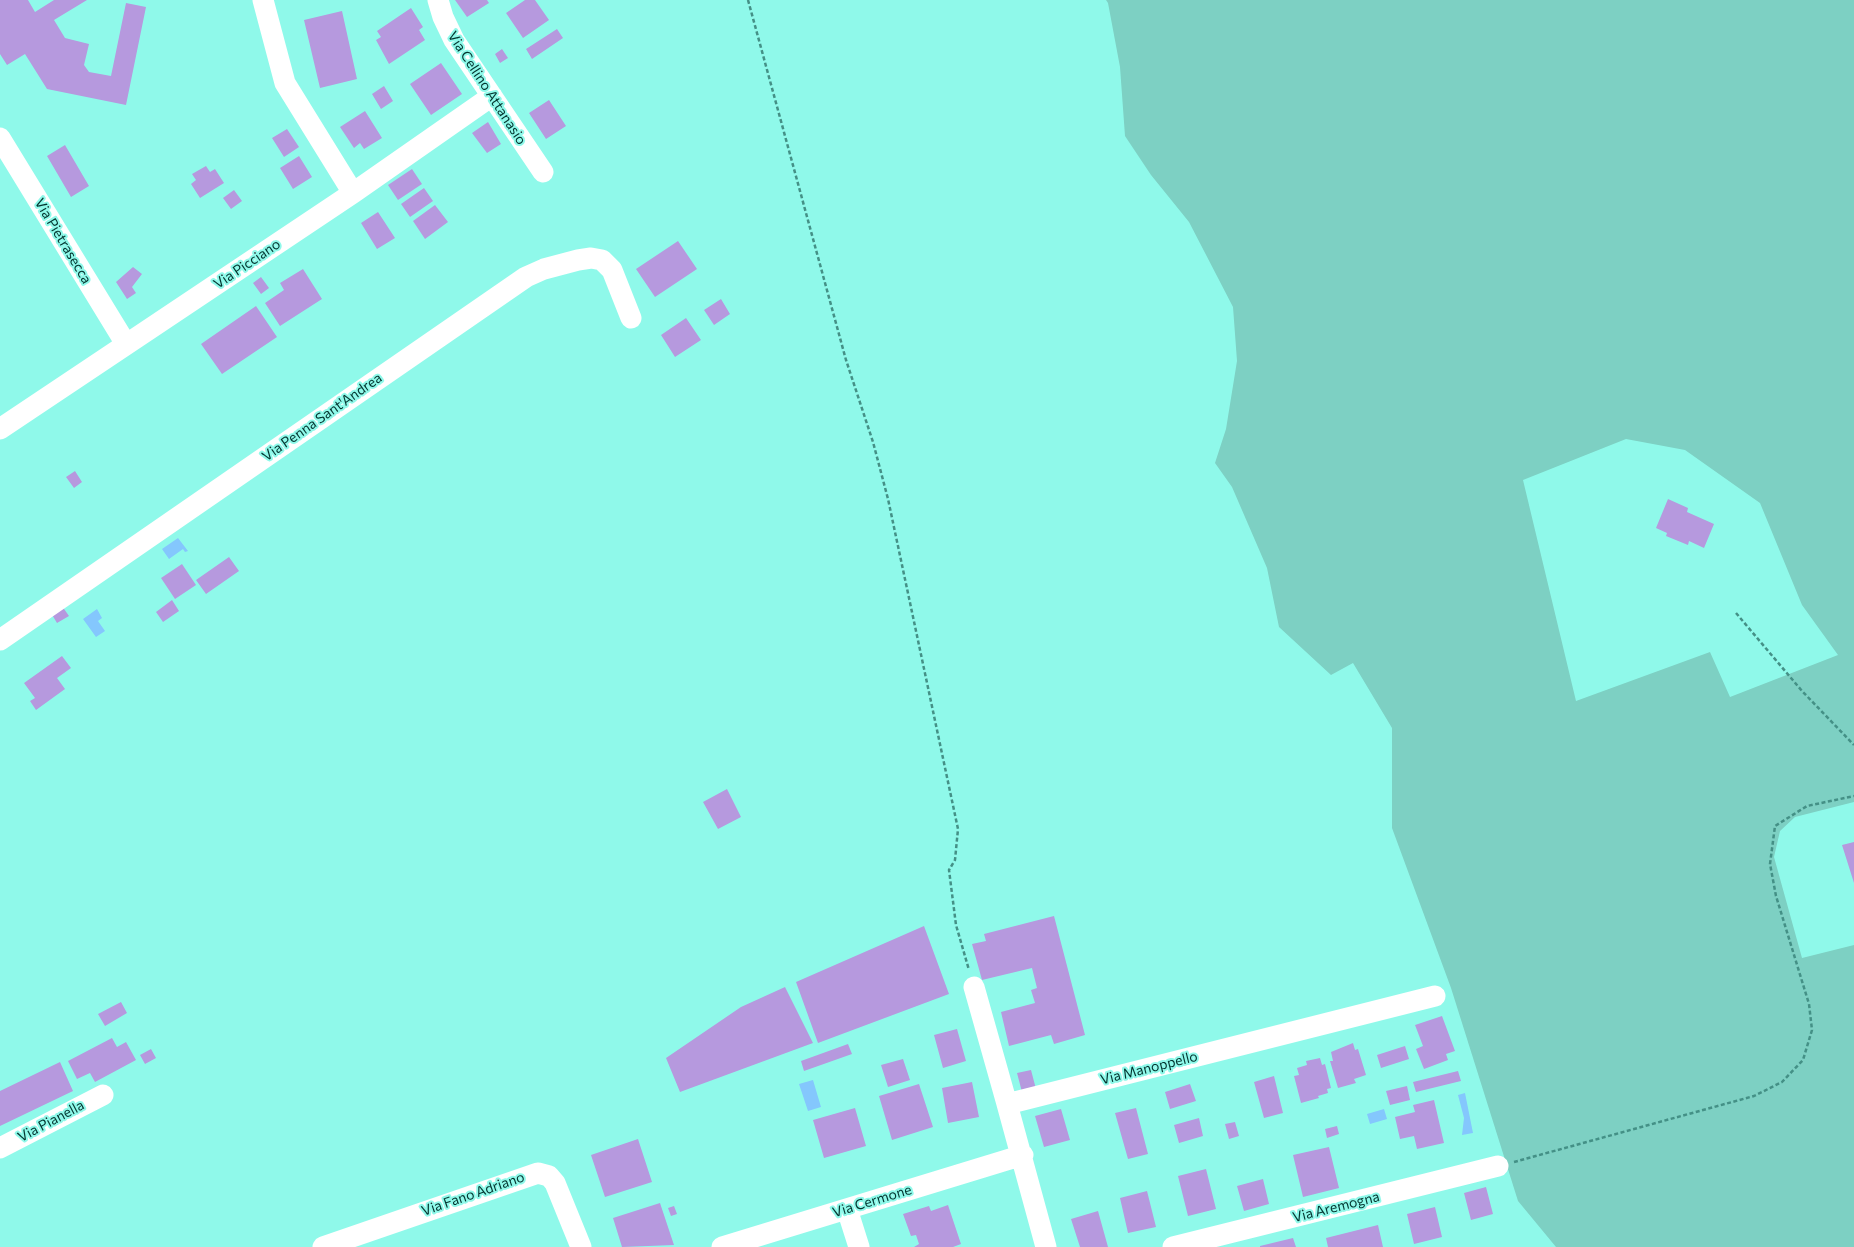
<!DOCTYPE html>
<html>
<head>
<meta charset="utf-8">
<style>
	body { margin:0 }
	canvas { display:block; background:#8ff9ea }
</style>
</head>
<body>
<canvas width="1854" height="1247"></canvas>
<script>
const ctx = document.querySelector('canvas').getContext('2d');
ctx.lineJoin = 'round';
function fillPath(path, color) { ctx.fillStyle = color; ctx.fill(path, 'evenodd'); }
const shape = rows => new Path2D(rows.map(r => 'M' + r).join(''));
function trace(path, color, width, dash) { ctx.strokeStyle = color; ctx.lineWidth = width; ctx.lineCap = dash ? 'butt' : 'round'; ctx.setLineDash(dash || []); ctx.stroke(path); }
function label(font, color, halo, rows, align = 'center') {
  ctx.font = font + ' Commissioner,sans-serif'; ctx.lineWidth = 4; ctx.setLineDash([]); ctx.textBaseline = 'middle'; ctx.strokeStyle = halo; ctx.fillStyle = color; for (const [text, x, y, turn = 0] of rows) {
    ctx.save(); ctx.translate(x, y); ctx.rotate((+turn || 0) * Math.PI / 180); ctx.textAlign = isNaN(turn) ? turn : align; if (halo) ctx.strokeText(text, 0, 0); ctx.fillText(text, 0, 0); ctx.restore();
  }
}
fillPath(shape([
	[1106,0,1854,0,1854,802,1795,817,1780,831,1774,857,1802,958,1854,945,1854,1247,1556,1247,1518,1201,1451,988,1392,828,1392,728,1353,663,1331,675,1279,627,1267,568,1232,487,1215,463,1226,429,1237,361,1233,307,1189,222,1151,175,1125,136,1120,67,1108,3],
	[1626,439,1685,450,1760,503,1802,605,1838,655,1730,697,1710,652,1576,701,1523,480]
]), '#7dd0c3');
fillPath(shape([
	[178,538,188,551,185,552,183,549,169,559,162,549],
	[97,609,102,618,98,621,105,631,96,637,83,619],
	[813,1080,821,1107,808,1111,799,1084],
	[1465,1093,1473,1133,1462,1135,1464,1118,1458,1095],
	[1384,1109,1387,1119,1370,1124,1367,1114]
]), '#84c7fd');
fillPath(shape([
	[0,0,28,0,35,12,54,0,87,0,54,20,65,38,89,44,84,65,89,72,111,76,126,3,146,7,126,105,47,89,25,54,7,65,0,54],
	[455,0,487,0,489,3,467,17],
	[525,0,535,0,549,20,523,38,506,13],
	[411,8,423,27,419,30,425,40,389,64,376,40,381,37,377,31],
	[342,11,357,79,320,88,304,20],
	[557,29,563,38,532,59,526,49],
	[502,49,508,58,500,63,495,54],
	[441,63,462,94,431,115,410,84],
	[384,86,393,101,381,109,372,94],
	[549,100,566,126,546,139,529,113],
	[365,111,382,138,364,149,360,143,354,148,340,127],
	[488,122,501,144,487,153,472,133],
	[287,129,299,147,284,157,272,138],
	[65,145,89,186,71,197,47,156],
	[299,156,312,177,293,189,280,168],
	[206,166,210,172,215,169,224,183,200,198,191,184,196,180,192,174],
	[412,169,422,184,398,200,388,185],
	[424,188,433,201,410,217,401,204],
	[234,190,242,201,231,209,223,198],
	[435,205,448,222,425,239,413,221],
	[378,212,395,238,377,249,361,223],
	[678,241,697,269,655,297,636,269],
	[133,267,142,274,132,287,136,293,127,299,116,282],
	[303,269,322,299,280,326,265,303,284,290,280,283],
	[261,277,269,288,261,294,253,283],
	[721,299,730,314,714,325,704,310],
	[256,306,277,337,222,374,201,344],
	[686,318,701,340,675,357,661,335],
	[75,471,82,482,74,488,66,477],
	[1668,499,1688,508,1687,512,1714,524,1704,548,1689,541,1688,545,1666,536,1667,533,1656,528],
	[229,557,239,571,206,594,196,580],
	[182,564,196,585,175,599,161,578],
	[172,600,179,611,163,622,156,612],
	[62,606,69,616,57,623,51,613],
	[62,656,71,668,57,678,65,689,36,710,30,701,35,698,24,683],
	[727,789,741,817,718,829,703,802],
	[1854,842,1854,883,1842,845],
	[1054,916,1085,1035,1054,1044,1051,1035,1009,1046,1001,1012,1035,1003,1031,990,1037,988,1032,968,982,980,972,944,986,941,984,934],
	[924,926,949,994,818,1043,796,982],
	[785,987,813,1043,680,1092,666,1058,741,1007],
	[121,1002,127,1013,105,1026,98,1014],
	[1442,1016,1455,1051,1446,1054,1448,1060,1424,1069,1416,1049,1423,1046,1415,1025],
	[957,1029,966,1061,943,1068,934,1035],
	[112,1038,117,1047,126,1042,136,1060,95,1082,90,1073,77,1079,68,1061],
	[1353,1043,1355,1050,1358,1049,1366,1075,1354,1079,1356,1083,1338,1088,1330,1061,1333,1061,1331,1052],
	[848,1044,852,1054,804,1071,801,1061],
	[1405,1046,1409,1059,1381,1068,1377,1055],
	[151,1049,156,1058,145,1064,140,1055],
	[1320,1058,1322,1065,1325,1064,1331,1088,1327,1089,1328,1093,1318,1096,1319,1098,1301,1103,1294,1076,1299,1075,1297,1068,1307,1065,1306,1061],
	[903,1059,910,1080,888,1087,881,1065],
	[60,1062,73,1091,0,1126,0,1091],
	[1031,1070,1036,1089,1022,1092,1017,1073],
	[1458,1071,1461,1081,1416,1092,1413,1082],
	[1274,1076,1283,1113,1264,1118,1254,1082],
	[972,1082,979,1117,948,1123,942,1088],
	[919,1084,933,1127,892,1140,879,1096],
	[1190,1084,1196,1101,1170,1109,1165,1092],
	[1407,1086,1410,1100,1390,1105,1386,1091],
	[1434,1100,1444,1143,1417,1149,1414,1136,1400,1139,1395,1117,1415,1112,1413,1105],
	[855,1108,866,1146,824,1158,813,1120],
	[1136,1108,1148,1154,1128,1159,1115,1113],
	[1061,1109,1070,1140,1044,1147,1035,1116],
	[1199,1118,1203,1136,1179,1143,1174,1125],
	[1235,1122,1239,1136,1229,1139,1225,1124],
	[1337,1126,1339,1134,1327,1138,1325,1129],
	[638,1139,652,1182,605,1197,591,1155],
	[1329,1147,1339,1188,1303,1197,1293,1155],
	[1206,1169,1216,1209,1188,1216,1178,1176],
	[1263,1179,1269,1204,1244,1211,1237,1186],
	[1486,1187,1493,1214,1471,1220,1464,1193],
	[1147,1191,1156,1227,1128,1233,1120,1198],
	[660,1203,674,1245,622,1247,613,1218],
	[948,1205,961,1244,953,1247,914,1247,919,1244,916,1235,911,1236,903,1214,929,1206,931,1211],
	[674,1206,677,1214,671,1216,668,1208],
	[1435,1207,1442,1237,1414,1244,1407,1214],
	[1098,1211,1108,1247,1080,1247,1071,1219],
	[1378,1225,1383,1247,1328,1247,1326,1238],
	[1293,1238,1296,1247,1260,1247,1260,1246]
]), '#b699de');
trace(shape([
	[748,0,846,360,873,442,888,499,958,829,955,860,949,870,956,925,969,970],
	[1736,613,1802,691,1854,745],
	[1514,1162,1754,1096,1782,1082,1803,1060,1812,1030,1809,1004,1776,896,1770,864,1775,826,1807,806,1854,796]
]), '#449086', 2.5, [4, 2.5]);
trace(shape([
	[263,0,285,83,353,193],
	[438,0,443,17,454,40,543,172],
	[0,138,126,344],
	[0,429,353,193,492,96],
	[0,640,526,277,544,269,578,260,591,258,602,260,612,270,631,318],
	[974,987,1007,1104],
	[0,1148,103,1095],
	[847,1209,859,1247],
	[323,1247,538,1173,549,1176,555,1183,581,1247],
	[722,1247,1023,1155],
	[1046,1247,1007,1104,1435,996],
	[1173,1247,1498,1166]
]), '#fff', 21);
label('14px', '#03352f', '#8ff9ea', [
	["Via Cellino Attanasio",487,88,57],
	["Via Pietrasecca",63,241,59],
	["Via Picciano",247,264,-34],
	["Via Penna Sant'Andrea",322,417,-35],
	["Via Manoppello",1149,1068,-14],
	["Via Pianella",51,1121,-28],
	["Via Fano Adriano",473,1194,-19],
	["Via Cermone",872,1201,-17],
	["Via Aremogna",1336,1207,-14]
]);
</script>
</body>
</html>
